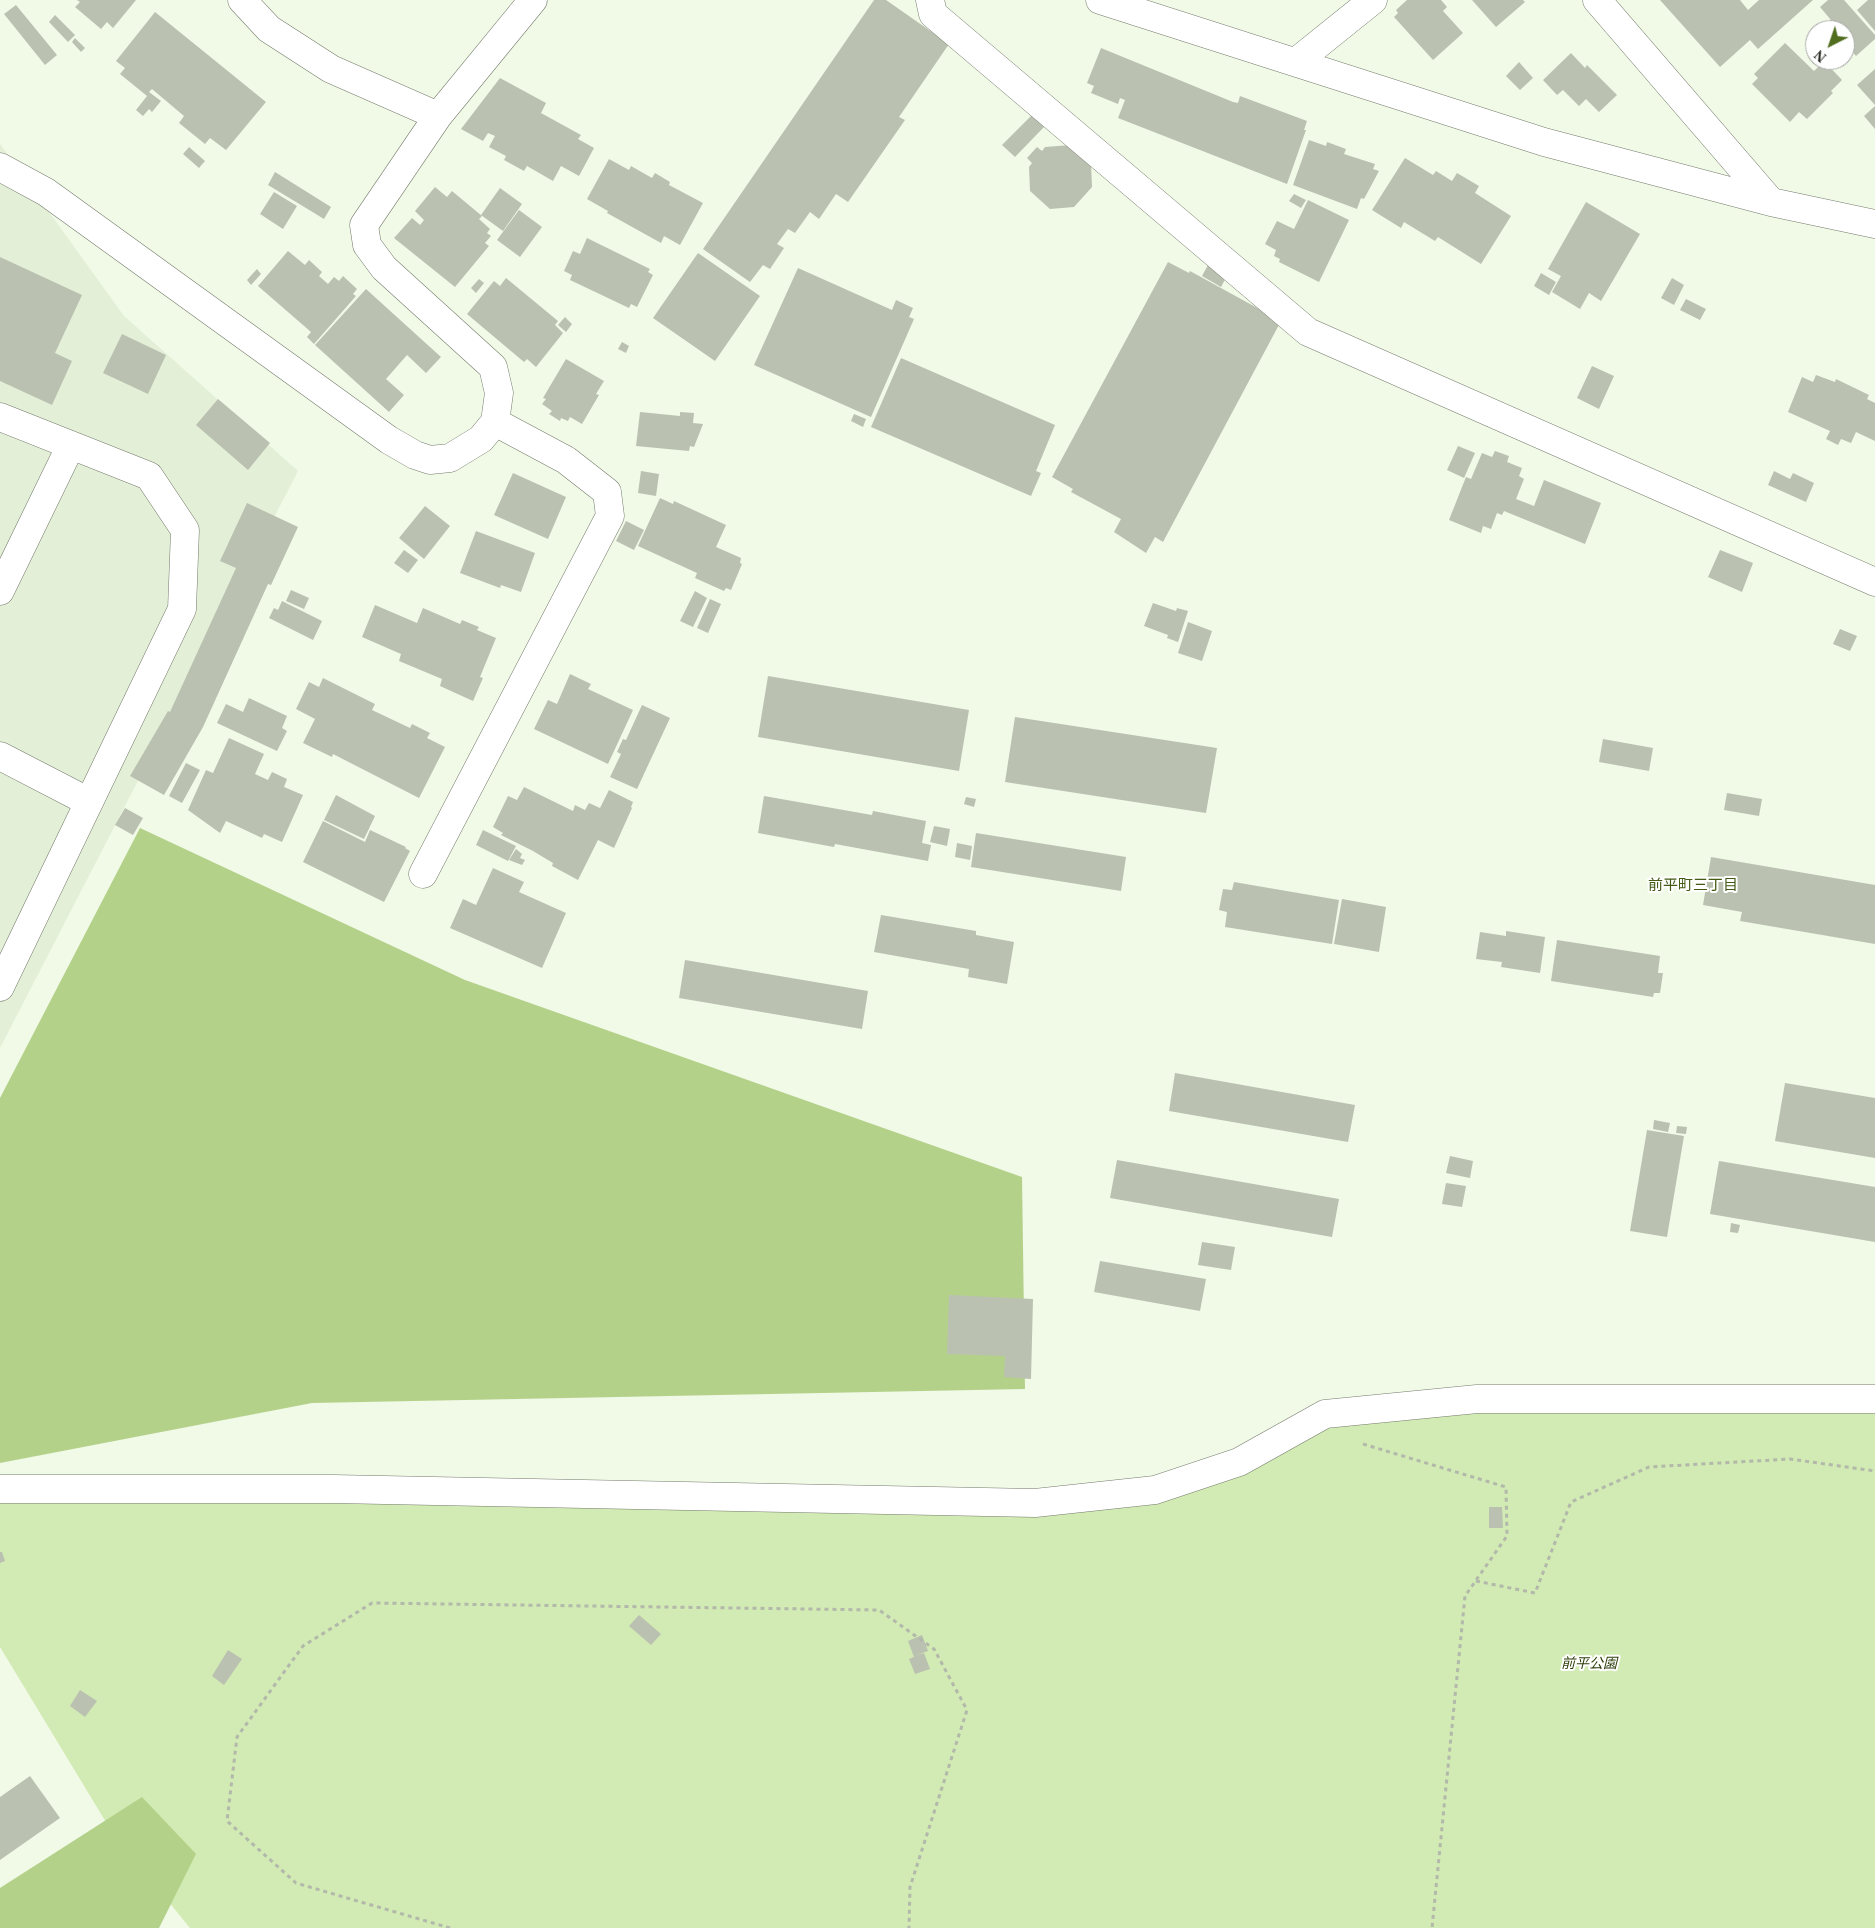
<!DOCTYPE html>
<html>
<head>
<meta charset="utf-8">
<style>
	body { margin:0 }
	#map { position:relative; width:1875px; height:1928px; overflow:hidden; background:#f1f9e7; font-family:"Times New Roman",serif }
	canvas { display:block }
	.north { position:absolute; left:1805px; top:20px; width:50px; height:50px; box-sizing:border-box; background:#fff; border:1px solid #a5a7a4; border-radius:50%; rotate:221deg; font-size:14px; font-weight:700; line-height:20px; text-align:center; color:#1f221b }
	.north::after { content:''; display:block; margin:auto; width:18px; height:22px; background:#516d20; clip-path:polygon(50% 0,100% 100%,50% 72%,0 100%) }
</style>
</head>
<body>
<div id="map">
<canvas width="1875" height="1928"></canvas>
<div class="north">N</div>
</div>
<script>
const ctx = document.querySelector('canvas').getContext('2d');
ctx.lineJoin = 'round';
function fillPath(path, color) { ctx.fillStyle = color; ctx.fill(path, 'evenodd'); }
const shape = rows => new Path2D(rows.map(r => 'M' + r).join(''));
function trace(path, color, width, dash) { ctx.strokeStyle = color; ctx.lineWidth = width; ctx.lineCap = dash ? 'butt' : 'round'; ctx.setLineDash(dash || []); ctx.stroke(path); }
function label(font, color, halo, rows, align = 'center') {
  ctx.font = font + ' "Times New Roman","Noto Sans JP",serif'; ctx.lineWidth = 4; ctx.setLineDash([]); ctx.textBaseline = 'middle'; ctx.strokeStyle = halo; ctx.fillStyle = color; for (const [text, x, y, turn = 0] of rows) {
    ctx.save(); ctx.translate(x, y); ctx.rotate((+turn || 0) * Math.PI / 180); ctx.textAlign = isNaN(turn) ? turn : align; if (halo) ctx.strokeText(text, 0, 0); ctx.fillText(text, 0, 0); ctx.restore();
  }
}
fillPath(shape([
	[0,144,124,316,298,471,0,1048]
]), '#e4efd7');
fillPath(shape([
	[1875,1399,1875,1928,190,1928,112,1832,0,1647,0,1490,1155,1490,1325,1414]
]), '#d2eab3');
fillPath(shape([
	[140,828,465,980,1022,1177,1025,1389,312,1403,0,1463,0,1098],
	[142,1797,196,1854,159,1928,0,1928,0,1888]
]), '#b4d18a');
fillPath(shape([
	[77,0,136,0,113,28,107,22,101,29,75,7,80,2],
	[874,0,886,0,949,44,899,117,905,120,848,202,836,194,819,219,810,212,795,233,788,229,777,244,784,248,770,269,763,265,750,282,703,249],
	[1407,0,1441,0,1447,7,1443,11,1463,33,1433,60,1394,17,1398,13,1396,10],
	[1472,0,1523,0,1525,2,1496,27],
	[1660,0,1740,0,1748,10,1759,0,1813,0,1758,49,1750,40,1720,67],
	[1828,0,1844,0,1875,35,1875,39,1856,56,1845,43,1845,30,1834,30,1828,23,1831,20,1820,7],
	[1868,0,1875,0,1875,31,1857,10],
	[16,5,57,55,45,65,4,14],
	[155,12,266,102,226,150,210,138,205,144,179,123,184,116,152,89,149,92,161,101,152,112,149,109,143,116,136,110,147,96,120,74,125,68,116,61],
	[55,15,75,35,68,42,49,22],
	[75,38,85,48,81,52,72,42],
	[1785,43,1814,71,1824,61,1842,80,1831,91,1833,93,1807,119,1799,112,1790,122,1752,84,1758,78,1754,74],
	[1101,48,1233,102,1238,103,1240,96,1307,121,1304,130,1306,130,1287,184,1118,118,1125,100,1120,98,1118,104,1091,93,1094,86,1087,83],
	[1571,53,1585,68,1587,65,1617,95,1599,112,1586,99,1579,106,1563,90,1557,95,1543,80],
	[1519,62,1533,78,1520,90,1506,76],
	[1875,69,1875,105,1857,85],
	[500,78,546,103,541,113,581,135,578,139,594,148,579,176,561,166,553,181,527,166,524,171,504,160,506,156,489,147,495,136,488,133,483,141,461,129],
	[1875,106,1875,129,1864,116],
	[1032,115,1044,127,1015,157,1002,145],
	[1309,140,1326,146,1327,142,1346,149,1344,154,1375,164,1373,169,1379,171,1364,199,1361,198,1357,209,1293,185],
	[1071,145,1091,163,1092,187,1074,207,1050,209,1030,191,1029,167,1032,163,1027,158,1037,147,1042,151,1045,147],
	[189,147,205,161,199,168,183,154],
	[1405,158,1433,175,1436,171,1452,181,1457,173,1479,186,1475,193,1511,216,1481,264,1438,237,1435,241,1404,222,1401,228,1372,210],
	[609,159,629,170,631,166,652,178,655,173,670,182,669,185,703,203,680,245,664,236,661,243,607,213,608,211,587,199],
	[275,172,331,207,324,219,268,185],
	[435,187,447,197,452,191,482,216,479,219,490,229,487,233,491,236,485,243,489,246,455,287,394,238,412,218,420,225,424,220,415,211],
	[500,188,522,204,503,231,481,215],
	[274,192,297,206,283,229,260,214],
	[1294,194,1306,200,1301,208,1289,201],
	[1308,200,1349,220,1319,282,1279,262,1280,259,1274,256,1276,250,1265,244,1277,221,1294,229],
	[1586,202,1640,234,1601,301,1589,293,1580,309,1552,292,1561,276,1548,269],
	[519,210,542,227,520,257,497,240],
	[587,238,650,269,648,272,653,275,637,307,631,304,629,308,570,280,572,275,564,271,573,251,580,254],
	[288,251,305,265,309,260,322,272,319,276,328,284,334,277,339,281,343,276,357,289,353,294,356,296,314,344,307,337,311,332,258,286],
	[698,253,760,296,715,361,653,318],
	[0,257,82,295,55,353,72,361,52,405,0,381],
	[1168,262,1189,273,1190,271,1281,321,1163,542,1155,537,1146,553,1114,532,1121,519,1071,492,1073,489,1052,477],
	[1208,265,1227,276,1221,287,1202,276],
	[798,268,892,310,896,300,913,308,909,317,914,319,871,417,754,365],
	[257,269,261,274,251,285,247,280],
	[1541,273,1556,282,1549,295,1534,286],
	[506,278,558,321,555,325,563,333,536,367,527,359,524,362,467,314,494,281,500,286],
	[1672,278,1684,285,1674,305,1661,298],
	[479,279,484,283,476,293,471,288],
	[366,289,441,357,426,373,407,355,386,379,404,395,389,412,315,345],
	[1686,299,1706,309,1700,320,1680,310],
	[565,317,572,324,566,332,558,325],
	[122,334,166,355,148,394,103,373],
	[622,342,629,346,626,353,618,349],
	[901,358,1055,425,1036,471,1041,473,1031,496,871,427],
	[566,359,604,381,596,394,599,395,582,424,570,417,568,421,561,418,560,421,549,414,552,411,542,404,546,399,543,398],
	[1592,366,1614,376,1599,409,1577,398],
	[1816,375,1835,382,1836,379,1869,395,1867,399,1875,403,1875,441,1856,432,1851,443,1841,439,1838,445,1826,439,1830,431,1788,412,1802,377,1813,382],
	[218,399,270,443,248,470,196,425],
	[640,412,680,416,680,412,694,413,693,423,703,424,694,447,690,446,689,451,636,446],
	[854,414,866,419,863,427,851,421],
	[1458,446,1475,453,1464,478,1447,470],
	[1495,451,1509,456,1507,462,1522,468,1519,476,1524,479,1516,499,1534,506,1544,480,1601,503,1585,544,1504,511,1502,515,1497,513,1491,529,1483,526,1481,533,1449,520,1466,477,1471,479,1482,453,1492,457],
	[641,471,659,474,656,496,638,493],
	[1774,471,1790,479,1793,473,1814,483,1806,502,1768,485],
	[513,473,566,497,548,539,494,515],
	[660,498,673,504,674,501,726,525,716,547,741,558,740,563,742,564,731,590,726,588,724,591,695,578,697,573,638,546],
	[247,503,298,527,271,585,268,584,203,727,164,795,130,776,168,711,170,712,236,568,220,561],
	[425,506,450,526,424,559,399,538],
	[626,521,644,530,634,550,616,541],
	[476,531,535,553,521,592,501,585,500,588,460,573],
	[404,550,418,560,408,573,394,563],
	[1720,550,1753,563,1742,592,1708,577],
	[291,590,309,598,304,609,286,601],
	[695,591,707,598,693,627,680,621],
	[710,599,721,604,708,633,697,628],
	[282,601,322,621,313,640,269,618,274,608,278,610],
	[1153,603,1176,611,1177,608,1188,611,1178,642,1167,638,1168,635,1144,626],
	[375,605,417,623,423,608,460,624,462,620,479,627,477,630,496,638,480,677,483,678,473,701,440,686,442,679,399,661,401,654,362,637],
	[1188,622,1212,631,1202,661,1178,653],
	[1840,629,1857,636,1850,651,1833,644],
	[570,674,591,684,588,689,633,710,608,764,534,729,548,700,557,704],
	[768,676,969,710,959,771,758,737],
	[323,678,375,704,372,710,410,728,412,724,430,733,427,738,445,747,419,798,333,754,332,757,303,743,315,719,296,709,309,682,319,687],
	[249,698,287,716,282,728,287,731,277,751,217,723,226,704,243,712],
	[642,705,670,718,637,789,610,777,621,754,617,752,623,739,626,740],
	[1015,717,1217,748,1206,813,1005,782],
	[229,738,264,754,255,774,268,780,272,772,287,779,284,787,303,795,282,842,264,834,262,838,226,821,220,833,188,810,206,770,213,773],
	[1603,739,1653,748,1649,771,1599,762],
	[186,763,200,770,182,803,169,796],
	[524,787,573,811,575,805,585,810,589,803,600,808,609,790,633,802,631,807,632,808,614,848,598,840,578,880,552,866,553,863,533,851,501,835,503,833,493,827,508,796,517,800],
	[1727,793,1762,799,1759,816,1724,810],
	[336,795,375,816,364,839,324,820],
	[764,796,872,815,873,811,926,821,922,843,931,845,928,861,835,844,834,847,758,833],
	[966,797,976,799,974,807,964,804],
	[125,808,143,818,133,835,115,825],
	[323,821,365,842,370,830,406,847,405,848,410,851,384,902,303,862],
	[934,826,950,829,947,846,930,842],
	[483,830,516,846,508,861,476,845],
	[976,833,1126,857,1121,891,971,867],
	[957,843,972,846,970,860,955,857],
	[516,849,522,854,520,858,525,860,522,865,509,860],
	[1711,857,1875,885,1875,944,1740,921,1742,912,1703,905],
	[493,868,524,882,519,892,566,913,542,968,450,928,463,899,476,905],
	[1234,882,1339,900,1332,944,1225,927,1227,912,1219,910,1223,889,1232,890],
	[1342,899,1386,907,1379,952,1334,944],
	[881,915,976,931,976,935,1014,942,1007,984,968,977,969,969,874,952],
	[1506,931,1545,937,1540,973,1501,967,1502,962,1476,959,1480,932,1506,936],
	[1557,940,1660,956,1658,973,1663,973,1660,993,1654,993,1653,997,1551,981],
	[685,960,868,991,862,1029,679,998],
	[1175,1073,1355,1105,1348,1142,1169,1111],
	[1785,1083,1875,1098,1875,1158,1775,1141],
	[1654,1120,1670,1123,1668,1132,1653,1129],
	[1677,1126,1687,1127,1686,1134,1676,1133],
	[1647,1130,1684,1136,1667,1237,1630,1231],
	[1450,1156,1473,1161,1470,1178,1446,1173],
	[1117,1160,1339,1199,1332,1237,1110,1198],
	[1719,1161,1875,1187,1875,1242,1710,1214],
	[1446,1183,1466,1186,1462,1207,1442,1204],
	[1731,1223,1740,1225,1738,1233,1730,1232],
	[1202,1242,1235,1247,1231,1270,1198,1265],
	[1100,1261,1206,1279,1200,1311,1094,1292],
	[949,1295,1033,1299,1031,1379,1004,1377,1005,1356,947,1354],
	[1489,1507,1502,1507,1503,1528,1489,1528],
	[0,1552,2,1552,5,1561,0,1563],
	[639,1615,661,1634,651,1645,629,1626],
	[922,1635,928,1651,916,1655,924,1653,930,1669,915,1674,909,1659,914,1657,908,1641],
	[228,1650,242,1659,224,1685,212,1676],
	[80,1690,97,1701,85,1717,70,1706],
	[30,1776,60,1818,0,1860,0,1797]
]), '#bac1b1');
const minor = shape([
	[242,0,269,29,331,69,438,116],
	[930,0,933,14,1308,332,1875,582],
	[1100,0,1544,142,1771,202,1875,224],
	[1597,0,1771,202],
	[1296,62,1373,0],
	[0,167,46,192,389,440,415,455,430,460,450,458,481,439,495,422,499,393,493,367,384,268,367,245,364,225,438,116,533,0],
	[0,417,149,476,185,530,182,609,0,987],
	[0,591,71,445],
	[0,756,89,802],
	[423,874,610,516,607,492,566,460,495,422],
	[0,1489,334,1489,1035,1503,1155,1490,1239,1462,1325,1414,1477,1399,1875,1399]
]);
trace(minor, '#747b6c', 29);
trace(shape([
	[1363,1444,1506,1487,1507,1536,1465,1596,1432,1928],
	[1476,1581,1535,1593,1571,1502,1649,1467,1790,1459,1875,1471],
	[450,1928,296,1883,227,1821,237,1737,303,1646,372,1603,879,1610,934,1649,967,1710,910,1887,909,1928]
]), '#b2b8aa', 3, [4, 4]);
trace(minor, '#fff', 28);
label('italic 14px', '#2b3c08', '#fff', [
	["前平公園",1589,1664]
]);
label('15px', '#425a12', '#fff', [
	["前平町三丁目",1693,886]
]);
</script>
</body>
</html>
